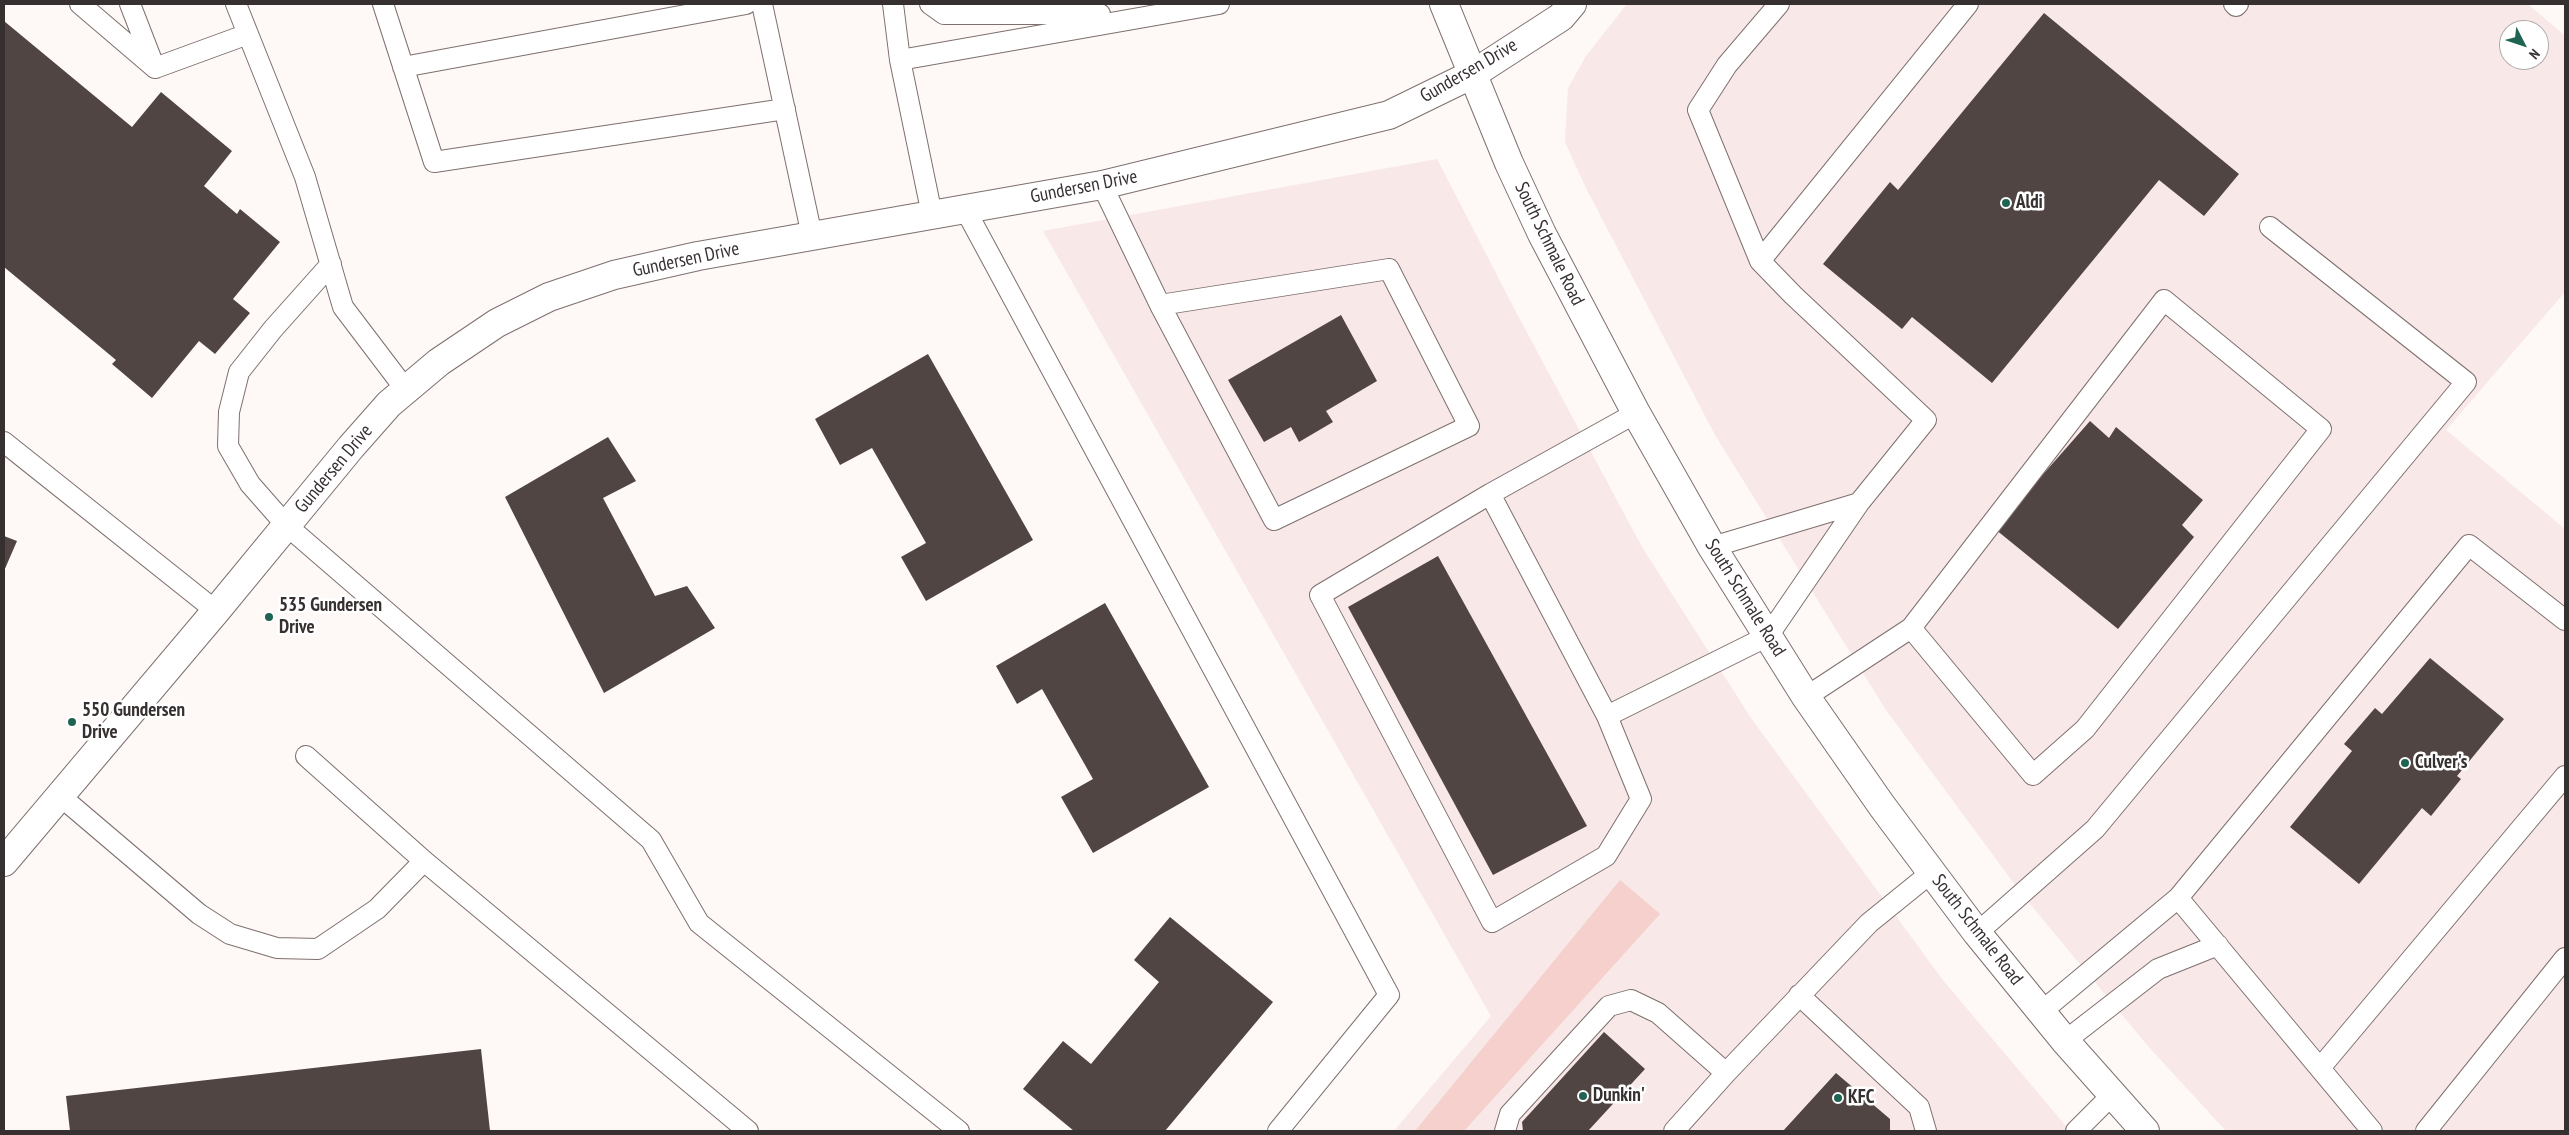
<!DOCTYPE html>
<html>
<head>
<meta charset="utf-8">
<style>
	body { margin:0 }
	#map { position:relative; width:2569px; height:1135px; overflow:hidden; background:#fef8f7; font-family:"PT Sans Narrow",sans-serif }
	canvas { display:block }
	.frame { position:absolute; inset:0; border:5px solid #373030; pointer-events:none }
	.north { position:absolute; left:2499px; top:20px; width:50px; height:50px; box-sizing:border-box; background:#fff; border:1px solid #afacac; border-radius:50%; rotate:131deg; font-size:14px; font-weight:700; line-height:20px; text-align:center; color:#373030 }
	.north::after { content:''; display:block; margin:auto; width:18px; height:22px; background:#1f6353; clip-path:polygon(50% 0,100% 100%,50% 72%,0 100%) }
</style>
</head>
<body>
<div id="map">
<canvas width="2569" height="1135"></canvas>
<div class="frame"></div>
<div class="north">N</div>
</div>
<script>
const ctx = document.querySelector('canvas').getContext('2d');
ctx.lineJoin = 'round';
function fillPath(path, color) { ctx.fillStyle = color; ctx.fill(path, 'evenodd'); }
const shape = rows => new Path2D(rows.map(r => 'M' + r).join(''));
function trace(path, color, width, dash) { ctx.strokeStyle = color; ctx.lineWidth = width; ctx.lineCap = dash ? 'butt' : 'round'; ctx.setLineDash(dash || []); ctx.stroke(path); }
function label(font, color, halo, rows, align = 'center') {
  ctx.font = font + ' "PT Sans Narrow",sans-serif'; ctx.lineWidth = 5; ctx.setLineDash([]); ctx.textBaseline = 'middle'; ctx.strokeStyle = halo; ctx.fillStyle = color; for (const [text, x, y, turn = 0] of rows) {
    ctx.save(); ctx.translate(x, y); ctx.rotate((+turn || 0) * Math.PI / 180); ctx.textAlign = isNaN(turn) ? turn : align; if (halo) ctx.strokeText(text, 0, 0); ctx.fillText(text, 0, 0); ctx.restore();
  }
}
fillPath(shape([
	[1627,4,2528,4,2565,36,2565,292,2446,430,2565,529,2565,1131,2226,1131,2147,1045,2021,893,1886,710,1715,435,1586,188,1565,142,1568,88,1586,56],
	[2509,30,2539,30,2539,60,2509,60],
	[1437,159,1517,314,1642,547,1751,718,1942,979,2070,1131,1394,1131,1491,1016,1043,231]
]), '#f8e8e7');
fillPath(shape([
	[1620,880,1660,914,1464,1131,1415,1131]
]), '#f5d0cc');
fillPath(shape([
	[2044,13,2239,174,2204,216,2159,180,1992,383,1912,317,1902,329,1823,264,1890,182,1898,190],
	[4,21,132,127,161,92,232,151,204,186,237,214,240,209,280,242,233,299,250,313,215,354,199,341,152,398,112,364,116,360,4,267],
	[1341,315,1377,381,1326,411,1333,422,1299,442,1291,427,1264,442,1228,380],
	[928,354,1033,540,926,601,901,557,926,543,872,448,840,465,815,419],
	[2090,421,2109,438,2116,427,2203,500,2182,525,2194,537,2118,629,1995,529],
	[608,437,636,481,603,498,655,596,687,586,715,628,604,693,505,497],
	[4,536,17,541,4,571],
	[1438,556,1587,826,1493,875,1348,607],
	[1105,603,1209,787,1093,853,1061,797,1093,779,1042,689,1017,704,996,666],
	[2430,658,2504,719,2457,776,2461,779,2431,816,2422,808,2359,884,2290,827,2352,751,2344,744,2375,708,2382,714],
	[1170,917,1273,1002,1165,1131,1074,1131,1023,1089,1063,1041,1091,1064,1159,982,1134,960],
	[1604,1032,1645,1069,1588,1131,1523,1131,1522,1122],
	[481,1049,490,1131,70,1131,66,1096],
	[1836,1073,1890,1119,1890,1131,1783,1131]
]), '#514543');
const service = shape([
	[80,4,155,68],
	[130,4,154,66],
	[236,4,305,177,343,307,406,390],
	[383,4,434,162,785,109],
	[762,4,812,236],
	[893,4,900,60,932,215],
	[930,4,944,14,1100,14],
	[2234,4,2236,6,2238,4],
	[900,60,1219,4],
	[403,67,746,4],
	[155,68,248,34],
	[1102,185,1160,305,1274,520,1469,426,1389,269,1160,305],
	[965,209,1389,995,1278,1131],
	[1760,261,1968,4],
	[331,264,273,329,239,372,229,412,228,446,250,484,286,525,651,840,699,923,959,1131],
	[4,442,216,611],
	[1490,494,1607,716,1641,799,1606,856,1492,922,1320,595,1490,494,1636,413],
	[1712,547,1859,503],
	[1806,697,1911,628,2164,300,2321,429,2085,729,2033,775,1911,628],
	[1607,716,1768,636,1859,503,1926,420,1793,295,1760,261,1698,110,1727,65,1779,4],
	[59,795,199,914,230,934,277,948,318,949,377,909,424,861,306,756],
	[424,861,748,1131],
	[2178,898,2372,1131],
	[1977,933,2095,829,2466,382,2270,227],
	[1799,995,1919,1107,1926,1131],
	[2041,1012,2178,898,2469,545,2565,620],
	[2065,1041,2158,969,2218,945],
	[2320,1068,2565,776],
	[1505,1131,1510,1114,1609,1006,1631,1000,1658,1013,1726,1073],
	[1674,1131,1726,1073,1869,923,1932,872],
	[2076,1131,2112,1095],
	[2426,1131,2565,958]
]);
const minor = shape([
	[4,862,216,611,351,447,389,404,439,362,497,323,549,297,614,275,698,256,1102,185,1389,115,1473,74,1561,17,1572,4]
]);
const secondary = shape([
	[1444,4,1509,163,1542,234,1636,413,1712,547,1806,697,1882,806,1977,933,2065,1041,2145,1131]
]);
trace(service, '#7e706e', 22);
trace(minor, '#7e706e', 30);
trace(secondary, '#7e706e', 30);
trace(service, '#fff', 20);
trace(minor, '#fff', 28);
trace(secondary, '#fff', 28);
for (const [x, y, r, color] of [
	[2006,203,5,"#1f6353"],
	[269,617,5,"#1f6353"],
	[72,722,5,"#1f6353"],
	[2405,763,5,"#1f6353"],
	[1583,1096,5,"#1f6353"],
	[1838,1098,5,"#1f6353"]
]) { const dot = new Path2D(); dot.arc(x, y, r, 0, 2 * Math.PI); ctx.fillStyle = color; ctx.fill(dot); trace(dot, '#fff', 2); }
label('19px', '#373030', '#fff', [
	["Gundersen Drive",1469,71,-30],
	["Gundersen Drive",1084,187,-11],
	["South Schmale Road",1549,244,64],
	["Gundersen Drive",686,260,-12],
	["Gundersen Drive",334,469,-50],
	["South Schmale Road",1745,598,58],
	["South Schmale Road",1977,930,52]
]);
label('bold 19px', '#373030', '#fff', [
	["Aldi",2016,203],
	["535 Gundersen",279,606],
	["Drive",279,628],
	["550 Gundersen",82,711],
	["Drive",82,733],
	["Culver's",2415,763],
	["Dunkin'",1593,1096],
	["KFC",1848,1098]
], 'left');
</script>
</body>
</html>
